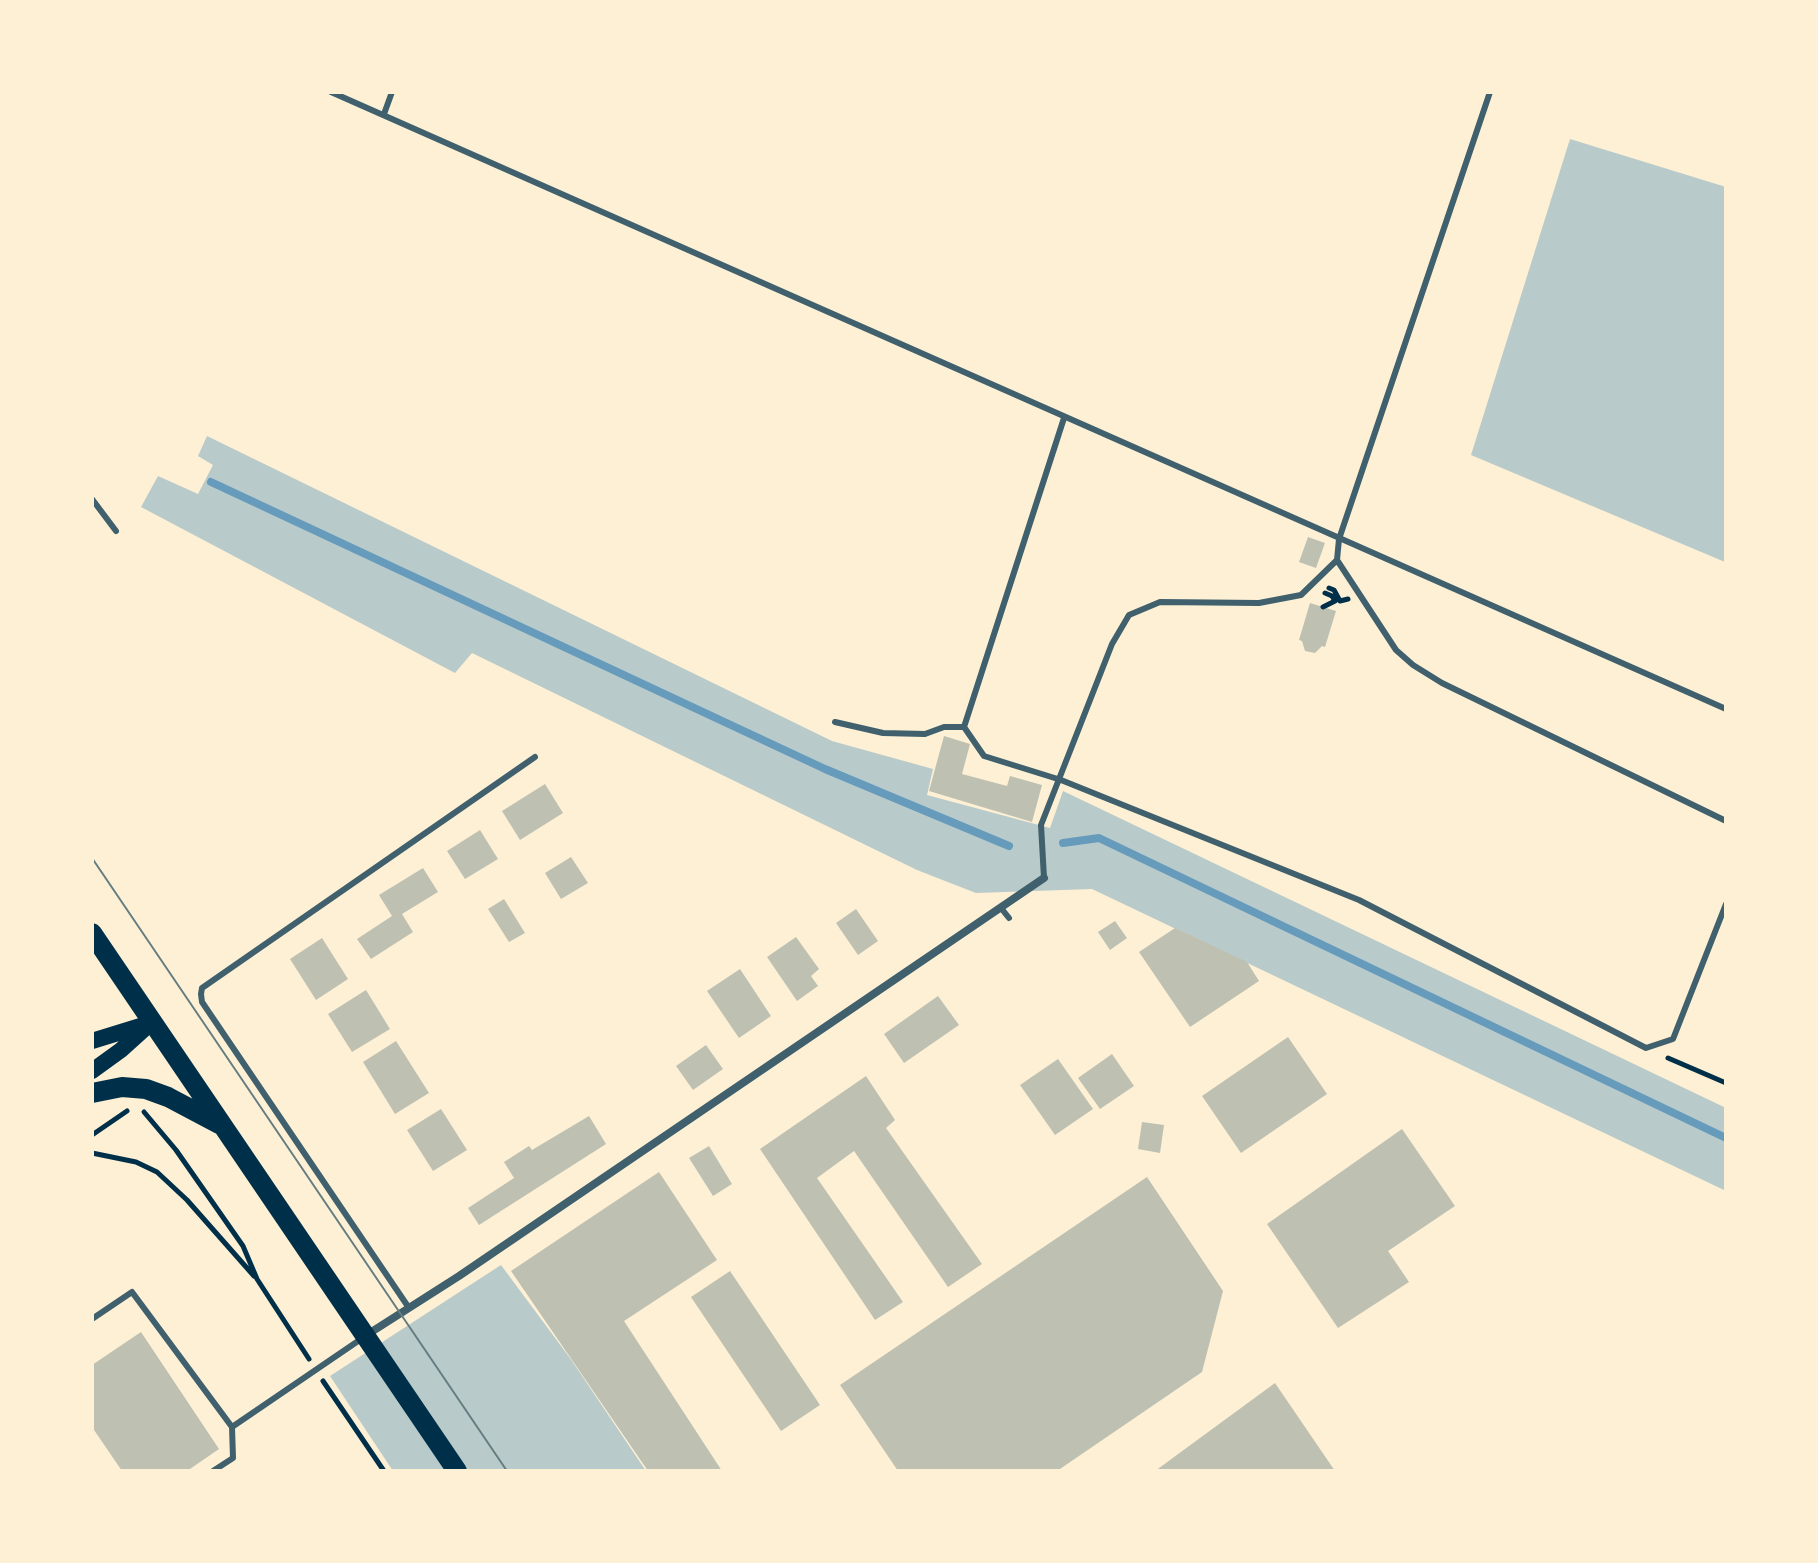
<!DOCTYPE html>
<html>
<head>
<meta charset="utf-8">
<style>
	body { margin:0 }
	#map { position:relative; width:1818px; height:1563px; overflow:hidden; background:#fdf0d5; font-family:"Sofia Sans Condensed",sans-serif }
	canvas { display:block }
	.frame { position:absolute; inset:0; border:94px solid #fdf0d5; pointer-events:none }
</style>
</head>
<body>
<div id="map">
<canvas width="1818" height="1563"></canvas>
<div class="frame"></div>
</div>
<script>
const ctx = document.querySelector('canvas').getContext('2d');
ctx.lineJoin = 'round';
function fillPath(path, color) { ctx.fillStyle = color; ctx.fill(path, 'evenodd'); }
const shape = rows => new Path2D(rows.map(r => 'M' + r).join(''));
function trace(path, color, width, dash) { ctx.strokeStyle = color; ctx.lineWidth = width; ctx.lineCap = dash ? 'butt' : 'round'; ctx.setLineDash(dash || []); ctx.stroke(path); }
fillPath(shape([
	[1570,139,1726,187,1725,562,1471,455],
	[207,436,832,741,933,769,927,795,1050,828,1063,791,1726,1108,1726,1191,1092,889,976,893,917,870,472,653,455,673,141,507,158,476,198,494,213,465,198,456],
	[501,1265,570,1358,646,1471,393,1471,330,1376]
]), '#b9caca');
trace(shape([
	[211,482,825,769,1009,846],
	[1063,843,1099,838,1726,1138]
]), '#669bbc', 8);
fillPath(shape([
	[1308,537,1325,543,1316,568,1299,562],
	[1310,603,1336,611,1325,647,1322,646,1315,653,1305,651,1302,641,1299,640],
	[944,736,970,744,962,774,1007,786,1010,776,1042,785,1032,822,929,791],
	[545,784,563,813,520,840,502,811],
	[480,830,498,859,465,879,447,851],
	[571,857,588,883,561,899,545,873],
	[423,868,438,892,402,914,413,932,371,959,357,939,392,916,379,895],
	[504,899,525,933,509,942,488,909],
	[856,909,878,941,858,955,836,923],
	[1115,921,1127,938,1110,950,1098,932],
	[1175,928,1247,962,1259,981,1190,1027,1139,952],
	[796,937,819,969,811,976,818,986,797,1001,767,957],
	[322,938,348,979,316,1000,290,959],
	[740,969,771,1016,739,1038,707,991],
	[366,990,390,1029,352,1052,328,1014],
	[938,996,959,1025,904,1063,884,1034],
	[1288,1037,1327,1094,1241,1153,1202,1096],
	[396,1041,429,1093,395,1114,363,1062],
	[706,1045,723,1069,693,1090,676,1066],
	[1112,1054,1134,1086,1100,1109,1078,1078],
	[1058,1059,1093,1109,1055,1135,1020,1085],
	[866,1076,895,1120,886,1128,982,1264,948,1287,854,1151,817,1178,903,1302,875,1320,760,1149],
	[441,1109,467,1150,433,1171,407,1130],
	[589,1116,606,1144,479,1225,468,1208,514,1178,504,1162,529,1146,532,1150],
	[1142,1122,1164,1125,1160,1153,1138,1149],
	[1402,1129,1455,1206,1388,1251,1409,1282,1338,1328,1267,1224],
	[709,1146,732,1184,713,1196,689,1158],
	[659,1172,717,1260,624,1321,722,1471,648,1471,511,1271],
	[1147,1177,1223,1291,1202,1372,1057,1471,898,1471,840,1385],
	[730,1271,820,1405,781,1431,691,1297],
	[141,1332,219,1449,187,1471,122,1471,92,1427,92,1365],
	[1275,1383,1335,1471,1155,1471]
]), '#bec0b2');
trace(shape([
	[1329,588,1334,590,1340,601,1348,599],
	[1323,607,1335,601,1332,596,1325,593],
	[1668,1058,1726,1083],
	[144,1112,176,1150,243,1246,257,1279,309,1359],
	[92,1135,127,1111],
	[92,1153,136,1162,157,1172,187,1200,254,1276],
	[323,1381,384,1471]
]), '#003049', 5);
trace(shape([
	[331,92,1726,709],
	[384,114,392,92],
	[1064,418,964,727,984,756,1061,780,1359,900,1646,1048,1673,1039,1726,904],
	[92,499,116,531],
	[1337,560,1396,650,1413,665,1442,683,1726,821],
	[835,722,883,733,925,734,944,727,964,727],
	[1044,878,1041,825,1112,644,1129,615,1160,602,1259,603,1301,595,1337,560,1339,539,1490,92],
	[1001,908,1009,918],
	[409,1308,202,1002,201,994,202,988,535,757],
	[92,1319,132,1292,232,1427,364,1337],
	[213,1471,233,1458,232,1427]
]), '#3f606c', 6);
trace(shape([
	[365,1336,459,1276,1044,878]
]), '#3f606c', 8);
trace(shape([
	[92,1041,147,1024],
	[92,1071,121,1050,152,1022]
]), '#003049', 16);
trace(shape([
	[92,933,457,1471],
	[92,1093,122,1087,146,1089,168,1097,219,1124]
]), '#003049', 20);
trace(shape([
	[92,858,507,1471]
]), '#657d81', 2);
</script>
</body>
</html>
